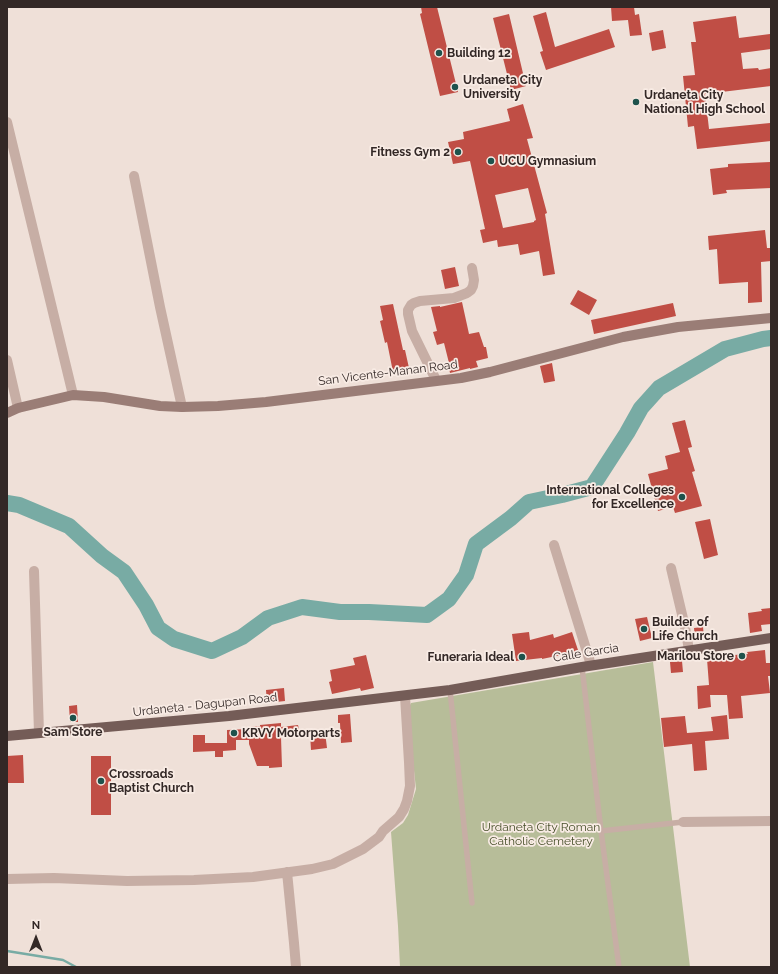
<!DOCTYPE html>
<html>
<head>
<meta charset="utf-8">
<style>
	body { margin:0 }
	#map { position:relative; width:778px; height:974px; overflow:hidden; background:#efe0d8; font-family:Raleway,sans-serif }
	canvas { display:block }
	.frame { position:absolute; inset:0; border:8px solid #332826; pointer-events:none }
	.north { position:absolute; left:16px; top:918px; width:40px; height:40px; -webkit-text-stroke:3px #f8ebe4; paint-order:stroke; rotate:0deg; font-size:11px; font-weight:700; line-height:16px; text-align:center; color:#332826 }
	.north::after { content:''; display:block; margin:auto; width:14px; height:18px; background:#332826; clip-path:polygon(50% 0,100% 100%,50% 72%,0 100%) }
</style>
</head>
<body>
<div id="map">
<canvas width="778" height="974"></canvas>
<div class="frame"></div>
<div class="north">N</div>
</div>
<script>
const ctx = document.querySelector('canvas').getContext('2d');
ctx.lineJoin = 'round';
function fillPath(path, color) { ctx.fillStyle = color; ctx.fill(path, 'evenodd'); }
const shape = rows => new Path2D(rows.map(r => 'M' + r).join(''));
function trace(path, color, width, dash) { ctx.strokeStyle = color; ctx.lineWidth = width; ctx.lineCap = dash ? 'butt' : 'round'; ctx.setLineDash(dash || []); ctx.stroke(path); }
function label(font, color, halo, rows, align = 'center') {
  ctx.font = font + ' Raleway,sans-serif'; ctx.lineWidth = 3.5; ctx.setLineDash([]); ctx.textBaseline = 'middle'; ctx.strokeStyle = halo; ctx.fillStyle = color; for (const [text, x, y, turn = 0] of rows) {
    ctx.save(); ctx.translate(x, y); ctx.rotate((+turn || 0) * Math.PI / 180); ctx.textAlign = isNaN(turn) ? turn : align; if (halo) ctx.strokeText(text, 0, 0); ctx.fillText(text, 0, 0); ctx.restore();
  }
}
fillPath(shape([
	[653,662,690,967,400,967,398,926,391,832,403,823,408,815,416,789,408,715,409,707,411,703]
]), '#b7bd99');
trace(shape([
	[7,951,63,960,76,967]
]), '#78aba4', 2.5);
trace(shape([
	[7,503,19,505,69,526,102,556,124,572,146,605,158,628,174,639,212,651,242,637,268,618,302,607,340,612,369,612,427,615,449,599,466,575,476,544,511,518,529,502,562,495,592,487,627,433,641,408,659,388,725,349,763,339,771,338]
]), '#78aba4', 16);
fillPath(shape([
	[421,7,437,7,458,92,440,96,420,14,422,13],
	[611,7,634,7,635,15,639,14,642,35,630,36,628,20,612,21],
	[546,12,555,47,609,29,615,47,546,70,540,52,543,51,533,16],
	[509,14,526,86,511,90,493,18],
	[736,16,739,38,770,34,771,49,741,53,743,69,758,68,759,70,771,68,771,86,705,94,709,129,770,123,771,141,697,149,694,126,688,127,683,76,695,75,691,42,696,42,693,22],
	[663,30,666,48,652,51,649,33],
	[523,104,533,138,527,139,547,213,545,214,555,274,543,276,539,251,520,255,518,244,498,247,497,240,483,243,480,230,485,229,470,161,453,164,448,142,464,139,463,132,510,121,507,109],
	[528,188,536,220,534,221,534,222,503,228,495,195],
	[770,162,771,188,726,190,727,193,713,195,710,169,728,167,728,164],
	[765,230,767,248,771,248,771,261,761,262,762,302,748,303,748,282,719,284,717,249,709,250,708,236],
	[455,267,459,286,445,289,441,270],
	[578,290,597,300,589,315,570,304],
	[462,302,469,334,479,332,484,347,486,347,488,358,476,361,478,367,470,369,470,368,450,373,448,363,449,363,444,343,437,345,433,332,437,331,431,307,440,306,440,307],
	[673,303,676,316,594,334,591,320],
	[393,304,403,350,405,350,409,368,393,372,387,342,385,343,380,321,383,320,380,306],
	[552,363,555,381,544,383,540,366],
	[685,420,692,447,688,448,695,471,692,472,702,506,675,513,673,507,658,511,648,474,668,469,665,456,680,452,672,423],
	[710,519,718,555,704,559,695,522],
	[771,608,771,624,761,625,762,631,750,633,748,613,762,611,761,609],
	[647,617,652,638,640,641,635,619],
	[703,627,704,637,695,638,694,628],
	[529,632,530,640,553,634,554,638,572,632,579,653,567,657,566,654,542,659,542,658,516,661,512,634],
	[765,650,766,663,771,663,771,676,768,676,770,693,741,696,743,718,729,719,727,695,710,695,711,707,698,709,697,686,709,685,707,659,720,658,720,656,748,654,747,652],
	[366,655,374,688,361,691,360,688,332,694,329,682,332,681,330,670,355,665,353,658],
	[682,661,683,672,671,673,670,662],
	[284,688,285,701,267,703,266,690],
	[77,705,78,722,70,722,69,706],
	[350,714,352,742,341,743,340,723,338,723,338,715],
	[727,715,729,739,705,741,707,770,694,771,692,744,664,747,661,718,685,716,687,733,713,731,711,717],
	[281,723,281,727,298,725,300,734,282,736,282,737,281,737,282,767,269,768,269,766,257,766,249,744,249,740,236,740,236,750,223,751,223,757,215,757,215,751,193,752,193,735,205,735,205,743,227,743,227,730,248,729,248,727,260,726,260,725],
	[325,732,327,748,311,750,310,734],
	[23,755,24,783,7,783,7,756],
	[91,756,111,756,111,815,91,815]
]), '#c04e45');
trace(shape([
	[582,667,601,831,619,967],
	[450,690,472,903],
	[601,831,683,822]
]), '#c7aea5', 5.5);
trace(shape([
	[7,122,73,395],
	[134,176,160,307,182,407],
	[7,360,18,408],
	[436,380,412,331,408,314,408,310,411,305,414,303,420,301,454,298,467,293,471,290,473,286,474,280,472,268],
	[554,545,591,665],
	[671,568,685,627,689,650],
	[34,571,39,733],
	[683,822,771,821],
	[287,872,294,943,296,967],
	[7,879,54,878,127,881,194,880,253,877,312,869,333,864,363,849,379,837,383,831,399,817,404,809,407,801,410,786,409,762,405,696]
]), '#c7aea5', 10);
trace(shape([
	[7,413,18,408,73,395,104,397,160,406,182,407,218,406,266,402,461,378,490,372,623,337,678,327,771,318]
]), '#9a7d76', 10);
trace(shape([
	[7,736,229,716,450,690,582,667,771,638]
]), '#745c57', 10);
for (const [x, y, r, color] of [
	[439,53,4,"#1e524c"],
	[455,87,4,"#1e524c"],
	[636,102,4,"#1e524c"],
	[458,152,4,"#1e524c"],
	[491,161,4,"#1e524c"],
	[682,497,4,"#1e524c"],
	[644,629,4,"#1e524c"],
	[742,656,4,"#1e524c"],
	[522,657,4,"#1e524c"],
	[73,718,4,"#1e524c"],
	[234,733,4,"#1e524c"],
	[101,781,4,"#1e524c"]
]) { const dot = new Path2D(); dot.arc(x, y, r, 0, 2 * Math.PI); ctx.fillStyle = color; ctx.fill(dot); trace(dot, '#f8ebe4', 1.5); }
label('bold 12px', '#332826', '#f8ebe4', [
	["Building 12",447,53],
	["Urdaneta City",463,80],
	["University",463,94],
	["Urdaneta City",644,95],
	["National High School",644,109],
	["Fitness Gym 2",450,152,"right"],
	["UCU Gymnasium",499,161],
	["International Colleges",674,490,"right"],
	["for Excellence",674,504,"right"],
	["Builder of",652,622],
	["Life Church",652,636],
	["Marilou Store",734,656,"right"],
	["Funeraria Ideal",514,657,"right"],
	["Sam Store",73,732,"center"],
	["KRVY Motorparts",242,733],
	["Crossroads",109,774],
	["Baptist Church",109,788]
], 'left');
label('12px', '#332826', '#f8ebe4', [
	["San Vicente-Manan Road",388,373,-7],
	["Calle Garcia",586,653,-9],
	["Urdaneta - Dagupan Road",205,705,-6]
]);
label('12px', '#48502b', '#f8ebe4', [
	["Urdaneta City Roman",541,827],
	["Catholic Cemetery",541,841]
]);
</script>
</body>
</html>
